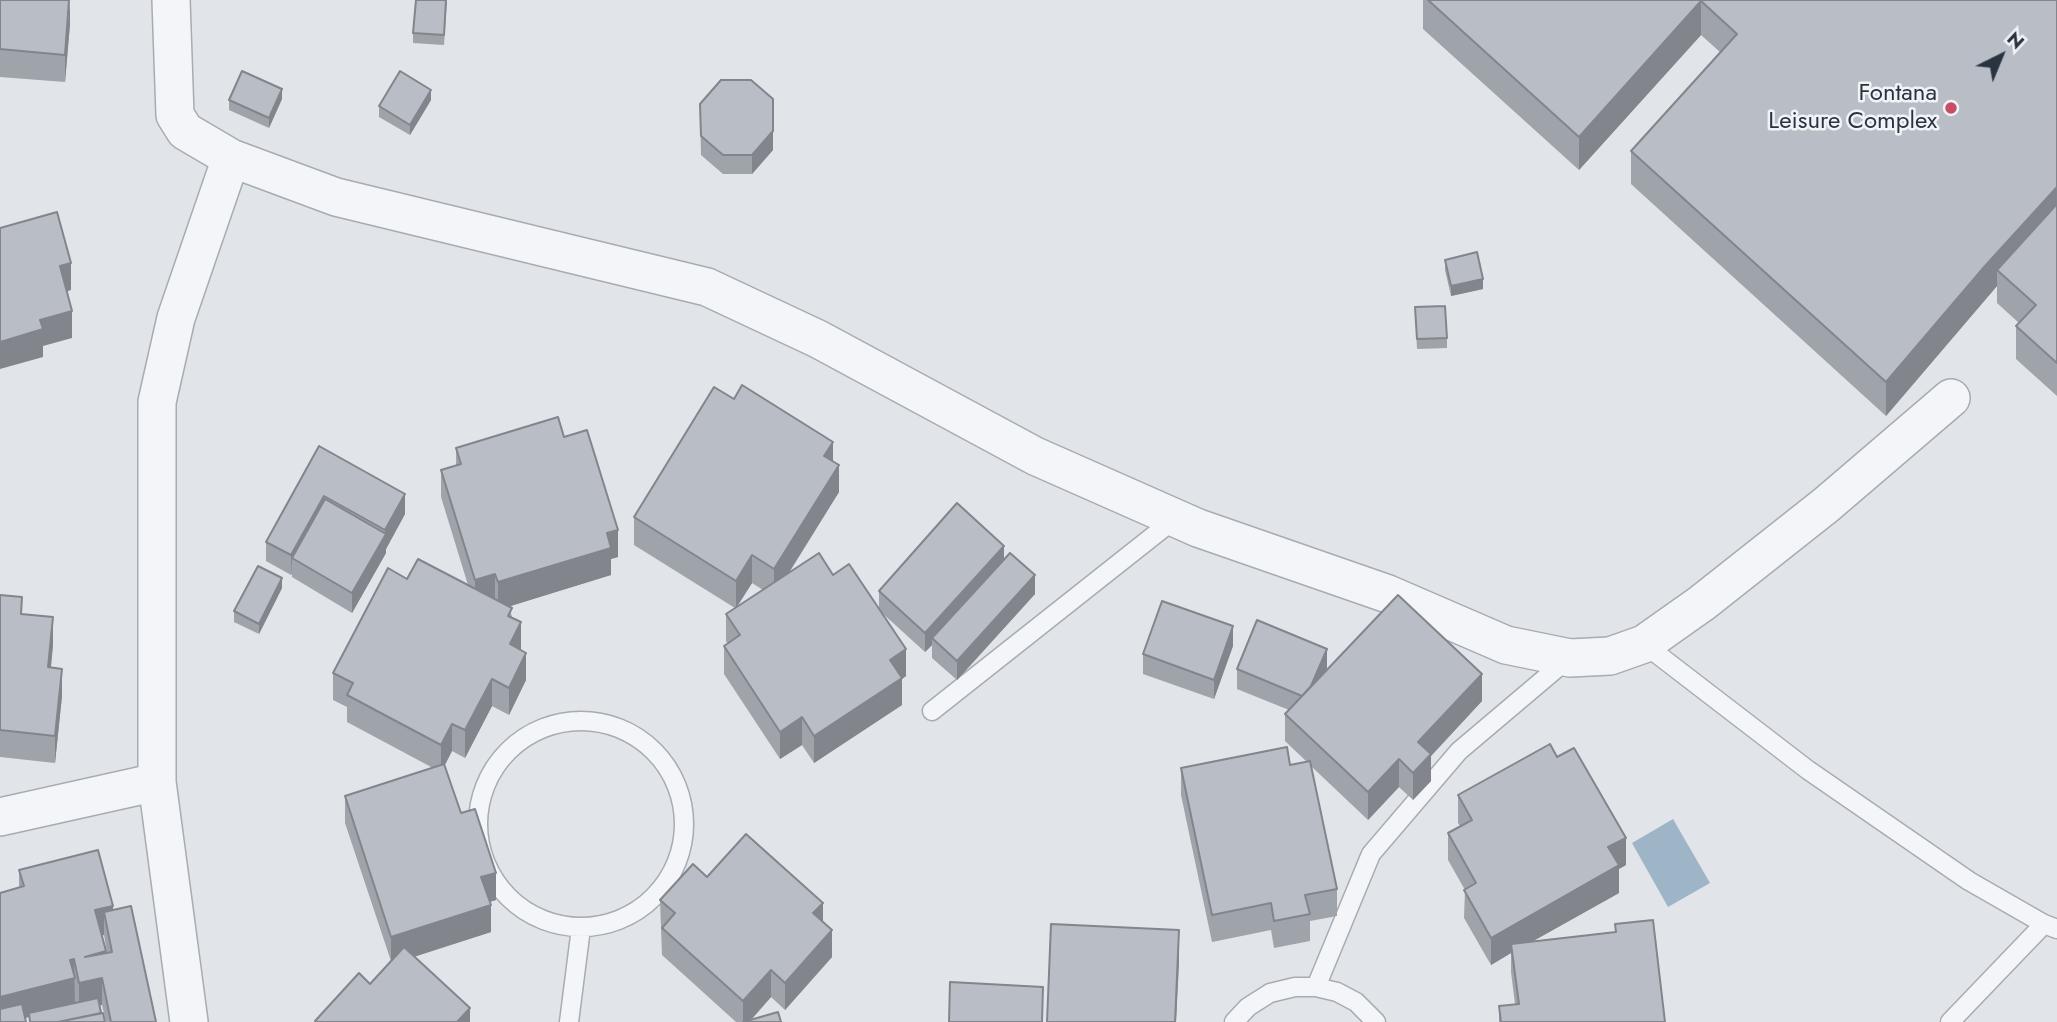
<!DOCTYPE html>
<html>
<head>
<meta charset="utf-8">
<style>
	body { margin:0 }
	#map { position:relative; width:2057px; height:1022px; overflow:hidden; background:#e1e5e9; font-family:Jost,sans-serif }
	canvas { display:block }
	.north { position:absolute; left:1966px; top:21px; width:70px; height:70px; -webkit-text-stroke:5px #f1f4f7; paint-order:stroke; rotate:43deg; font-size:19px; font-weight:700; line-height:28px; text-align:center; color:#2a3440 }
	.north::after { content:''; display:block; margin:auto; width:24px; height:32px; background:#2a3440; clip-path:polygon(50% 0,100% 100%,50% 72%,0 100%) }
</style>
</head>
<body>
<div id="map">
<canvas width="2057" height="1022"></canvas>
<div class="north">N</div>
</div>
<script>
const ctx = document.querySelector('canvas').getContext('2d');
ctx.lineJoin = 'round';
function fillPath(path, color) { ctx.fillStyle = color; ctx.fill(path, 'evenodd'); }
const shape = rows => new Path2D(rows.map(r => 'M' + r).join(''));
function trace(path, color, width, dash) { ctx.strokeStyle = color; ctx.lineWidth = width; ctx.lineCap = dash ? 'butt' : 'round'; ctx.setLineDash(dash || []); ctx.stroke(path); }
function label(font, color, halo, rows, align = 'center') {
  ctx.font = font + ' Jost,sans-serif'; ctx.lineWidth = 5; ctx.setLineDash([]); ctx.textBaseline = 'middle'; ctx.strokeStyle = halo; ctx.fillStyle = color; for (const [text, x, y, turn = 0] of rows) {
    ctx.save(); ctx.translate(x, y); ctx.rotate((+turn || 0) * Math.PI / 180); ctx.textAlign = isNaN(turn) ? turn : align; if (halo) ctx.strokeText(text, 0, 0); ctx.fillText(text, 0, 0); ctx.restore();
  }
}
fillPath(shape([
	[1673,819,1710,883,1668,907,1632,843]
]), '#9eb5c7');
const lane = shape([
	[1644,644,1808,770,1969,881,2044,924,2057,929],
	[932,711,1176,518],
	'478 824a103 103 0 1 1 206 0a103 103 0 1 1-206 0Z',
	[1316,987,1371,854,1459,751,1569,658],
	[569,1022,581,928],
	[1234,1022,1248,1007,1270,993,1295,987,1316,987,1337,992,1356,1002,1376,1022],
	[1950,1022,2044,924]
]);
const street = shape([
	[171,0,175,115,185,131,231,158,336,197,707,287,818,339,1035,456,1198,528,1388,594,1506,645,1570,658,1610,656,1644,644,1702,603,1826,505,1951,398],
	[0,817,157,782],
	[189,1022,157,782,157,402,176,318,231,158]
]);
trace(lane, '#a6acb3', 21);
trace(street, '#a6acb3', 40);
trace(lane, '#f4f5f8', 18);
trace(street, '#f4f5f8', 37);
fillPath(shape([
	[0,0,70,24,65,82,0,77],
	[447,0,444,45,413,43,413,33],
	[1423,0,2057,0,2057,396,2016,359,2016,326,2019,323,1997,303,1997,286,1886,416,1631,184,1631,151,1720,52,1701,35,1579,170,1423,29],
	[282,99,269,128,229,110,229,100],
	[431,100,410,135,379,117,379,106],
	[700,104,773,150,752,174,723,174,701,155],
	[1445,260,1483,289,1451,296,1445,270],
	[1415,307,1447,338,1447,348,1417,349],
	[564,437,618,557,611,559,611,575,509,606,521,649,526,680,509,715,492,706,465,758,452,751,445,765,461,813,496,900,490,902,491,932,414,957,470,1022,315,1022,370,984,391,961,345,823,345,796,433,768,347,722,347,707,333,700,333,673,407,579,468,585,441,497,441,470,456,466,456,448],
	[319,446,405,514,386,549,386,553,352,613,292,577,292,574,291,575,266,561,266,542],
	[833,461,839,492,789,573,833,575,879,609,879,591,1004,559,1035,594,957,680,932,658,932,645,925,652,881,612,906,676,902,679,902,705,814,763,802,745,780,759,724,674,724,646,728,644,726,641,726,614,735,608,634,545,634,517],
	[752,583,763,590,737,607],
	[282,588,259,634,234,622,234,611],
	[0,595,53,645,51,667,62,696,55,763,0,757],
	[1233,646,1214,699,1143,674,1143,654],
	[1327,668,1326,671,1482,701,1431,756,1431,781,1413,800,1399,787,1368,820,1311,766,1337,889,1337,916,1310,921,1310,941,1274,948,1271,930,1212,942,1181,795,1181,768,1290,765,1307,762,1285,741,1285,714,1289,710,1237,689,1237,669],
	[1557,757,1626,865,1619,869,1619,893,1531,942,1615,933,1615,924,1665,1022,1499,1022,1499,1006,1515,1004,1511,972,1511,953,1491,965,1464,918,1465,890,1448,860,1448,833,1460,826,1458,823,1458,795],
	[19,870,113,910,156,1022,106,1022,102,1005,100,1005,105,1022,29,1022,29,1017,0,1022,19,887],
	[104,935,107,953,106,953,102,936],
	[707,877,823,922,832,957,785,1010,771,997,751,1020,781,1022,736,1022,662,955,660,900]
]), '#9fa3aa');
fillPath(shape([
	[70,0,70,24,65,82,65,55],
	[1701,1,1701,35,1579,170,1579,137],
	[282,89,282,99,269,128,269,118],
	[431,90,431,100,410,135,410,125],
	[773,131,773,150,752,174,752,155],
	[2057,187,2057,220,1997,270,1997,286,1886,416,1886,382,1985,266],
	[71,263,71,290,60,294,60,266],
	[1483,279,1483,289,1451,296,1451,286],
	[72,311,72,338,43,346,43,357,0,369,0,342,40,320],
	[833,442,833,469,824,456],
	[839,465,839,492,774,596,774,569],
	[405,494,405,514,386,549,386,553,352,613,352,593,385,535,385,530],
	[324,496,324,516,292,558,291,575,291,555],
	[618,530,618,557,611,559,611,575,498,610,498,582,607,533],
	[1004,546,1004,565,932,638,932,645,925,652,925,633],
	[752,555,752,583,736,608,736,581],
	[495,574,495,601,475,607,475,580],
	[1035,575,1035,594,957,680,957,661],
	[282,578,282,588,259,634,259,624],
	[53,617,53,645,48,694,48,667],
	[521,622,521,649,510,671,510,644],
	[1233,626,1233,646,1214,699,1214,680],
	[906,649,906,676,902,679,902,705,814,763,814,736,890,660],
	[1327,649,1327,668,1306,717,1306,698],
	[526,653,526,680,509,715,509,688],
	[62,669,62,696,55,763,55,736],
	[1482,674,1482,701,1431,756,1431,781,1413,800,1413,773,1418,742],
	[492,679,492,706,465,758,465,730],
	[802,717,802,745,780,759,780,732],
	[452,724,452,751,441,772,441,745],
	[1399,759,1399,787,1368,820,1368,792],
	[1626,838,1626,865,1619,869,1619,893,1512,953,1511,944,1511,953,1491,965,1491,938,1608,847],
	[496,873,496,900,481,904,481,877],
	[823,903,823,930,813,913],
	[491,905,491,932,391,964,391,937],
	[113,906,113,933,104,912,104,935,95,937,95,910],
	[832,930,832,957,785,1010,785,983],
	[1179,930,1179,964,1176,1022,1175,1022],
	[106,951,106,979,102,980,102,1005,79,1010,79,983,85,957],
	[74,959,75,1006,29,1013,29,1017,11,1022,0,1022,0,997,70,960],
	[771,970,771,997,749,1022,743,1022,743,1001],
	[470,1008,470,1022,457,1022]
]), '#82858b');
const building = shape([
	[0,0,69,0,65,55,0,49,0,0],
	[416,0,446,0,444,35,413,33,416,0],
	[1428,0,2057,0,2057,187,1985,266,1886,382,1631,151,1737,34,1701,1,1579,137,1428,0],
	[242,71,282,89,269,118,229,100,242,71],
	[400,71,431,90,410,125,379,106,400,71],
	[721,80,751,80,773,99,773,131,752,155,723,155,701,136,700,104,721,80],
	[2057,204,2057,363,2016,326,2036,305,1997,270,2057,204],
	[57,212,71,263,60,266,72,311,40,320,43,329,0,342,0,228,57,212],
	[1477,252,1483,279,1451,286,1445,260,1477,252],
	[1445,306,1447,338,1417,339,1415,307,1445,306],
	[742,385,833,442,824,456,839,465,774,569,752,555,736,581,634,517,714,387,734,399,742,385],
	[558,417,564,437,587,430,618,530,607,533,611,548,498,582,495,574,475,580,441,470,461,464,456,448,558,417],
	[319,446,405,494,385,530,324,496,291,555,266,542,319,446],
	[325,499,386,534,352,593,292,558,325,499],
	[957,503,1004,546,925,633,879,591,957,503],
	[819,553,833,575,849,564,906,649,890,660,902,678,814,736,802,717,780,732,724,646,740,635,726,614,819,553],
	[1010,553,1035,575,957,661,932,638,1010,553],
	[418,559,512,608,508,616,521,622,510,644,526,653,509,688,492,679,465,730,452,724,441,745,347,695,353,683,333,673,388,568,407,579,418,559],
	[258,566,282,578,259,624,234,611,258,566],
	[0,595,22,597,21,614,53,617,48,667,62,669,55,736,0,730,0,595],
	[1398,595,1482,674,1418,742,1431,754,1413,773,1399,759,1368,792,1285,714,1398,595],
	[1162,601,1233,626,1214,680,1143,654,1162,601],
	[1257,620,1327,649,1311,686,1302,696,1237,669,1257,620],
	[1550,744,1557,757,1574,748,1626,838,1608,847,1619,865,1491,938,1464,890,1476,883,1448,833,1472,820,1458,795,1550,744],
	[1287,747,1290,765,1310,761,1337,889,1305,895,1310,914,1274,921,1271,903,1212,915,1181,768,1287,747],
	[444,764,461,813,475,809,496,873,481,877,491,905,391,937,345,796,444,764],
	[746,834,823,903,813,913,832,930,785,983,771,970,743,1001,662,928,675,913,660,900,693,864,707,877,746,834],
	[98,850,113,906,95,910,106,951,85,957,112,952,104,912,131,906,156,1022,111,1022,102,978,79,983,74,959,70,960,75,978,0,997,0,893,24,886,19,870,98,850],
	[1653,920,1665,1022,1501,1022,1499,1006,1519,1004,1511,944,1616,932,1615,924,1653,920],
	[1051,924,1179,930,1175,1022,1047,1022,1051,924],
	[404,947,470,1008,457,1022,316,1022,315,1021,359,973,370,984,404,947],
	[950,982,1043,987,1042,1022,949,1022,950,982],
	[98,998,101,1013,58,1022,30,1022,29,1013,98,998],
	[22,1004,26,1022,0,1022,0,1009,22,1004],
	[778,1012,781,1022,743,1022,778,1012],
	[103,1013,105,1022,58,1022,103,1013]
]);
fillPath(building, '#b9bec6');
trace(building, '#82858b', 2);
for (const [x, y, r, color] of [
	[1951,108,7,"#c84d67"]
]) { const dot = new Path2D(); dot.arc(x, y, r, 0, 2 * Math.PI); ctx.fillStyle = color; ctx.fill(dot); trace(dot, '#f1f4f7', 2.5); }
label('24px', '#2a3440', '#f1f4f7', [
	["Fontana",1937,94],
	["Leisure Complex",1937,122]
], 'right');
</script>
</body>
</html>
